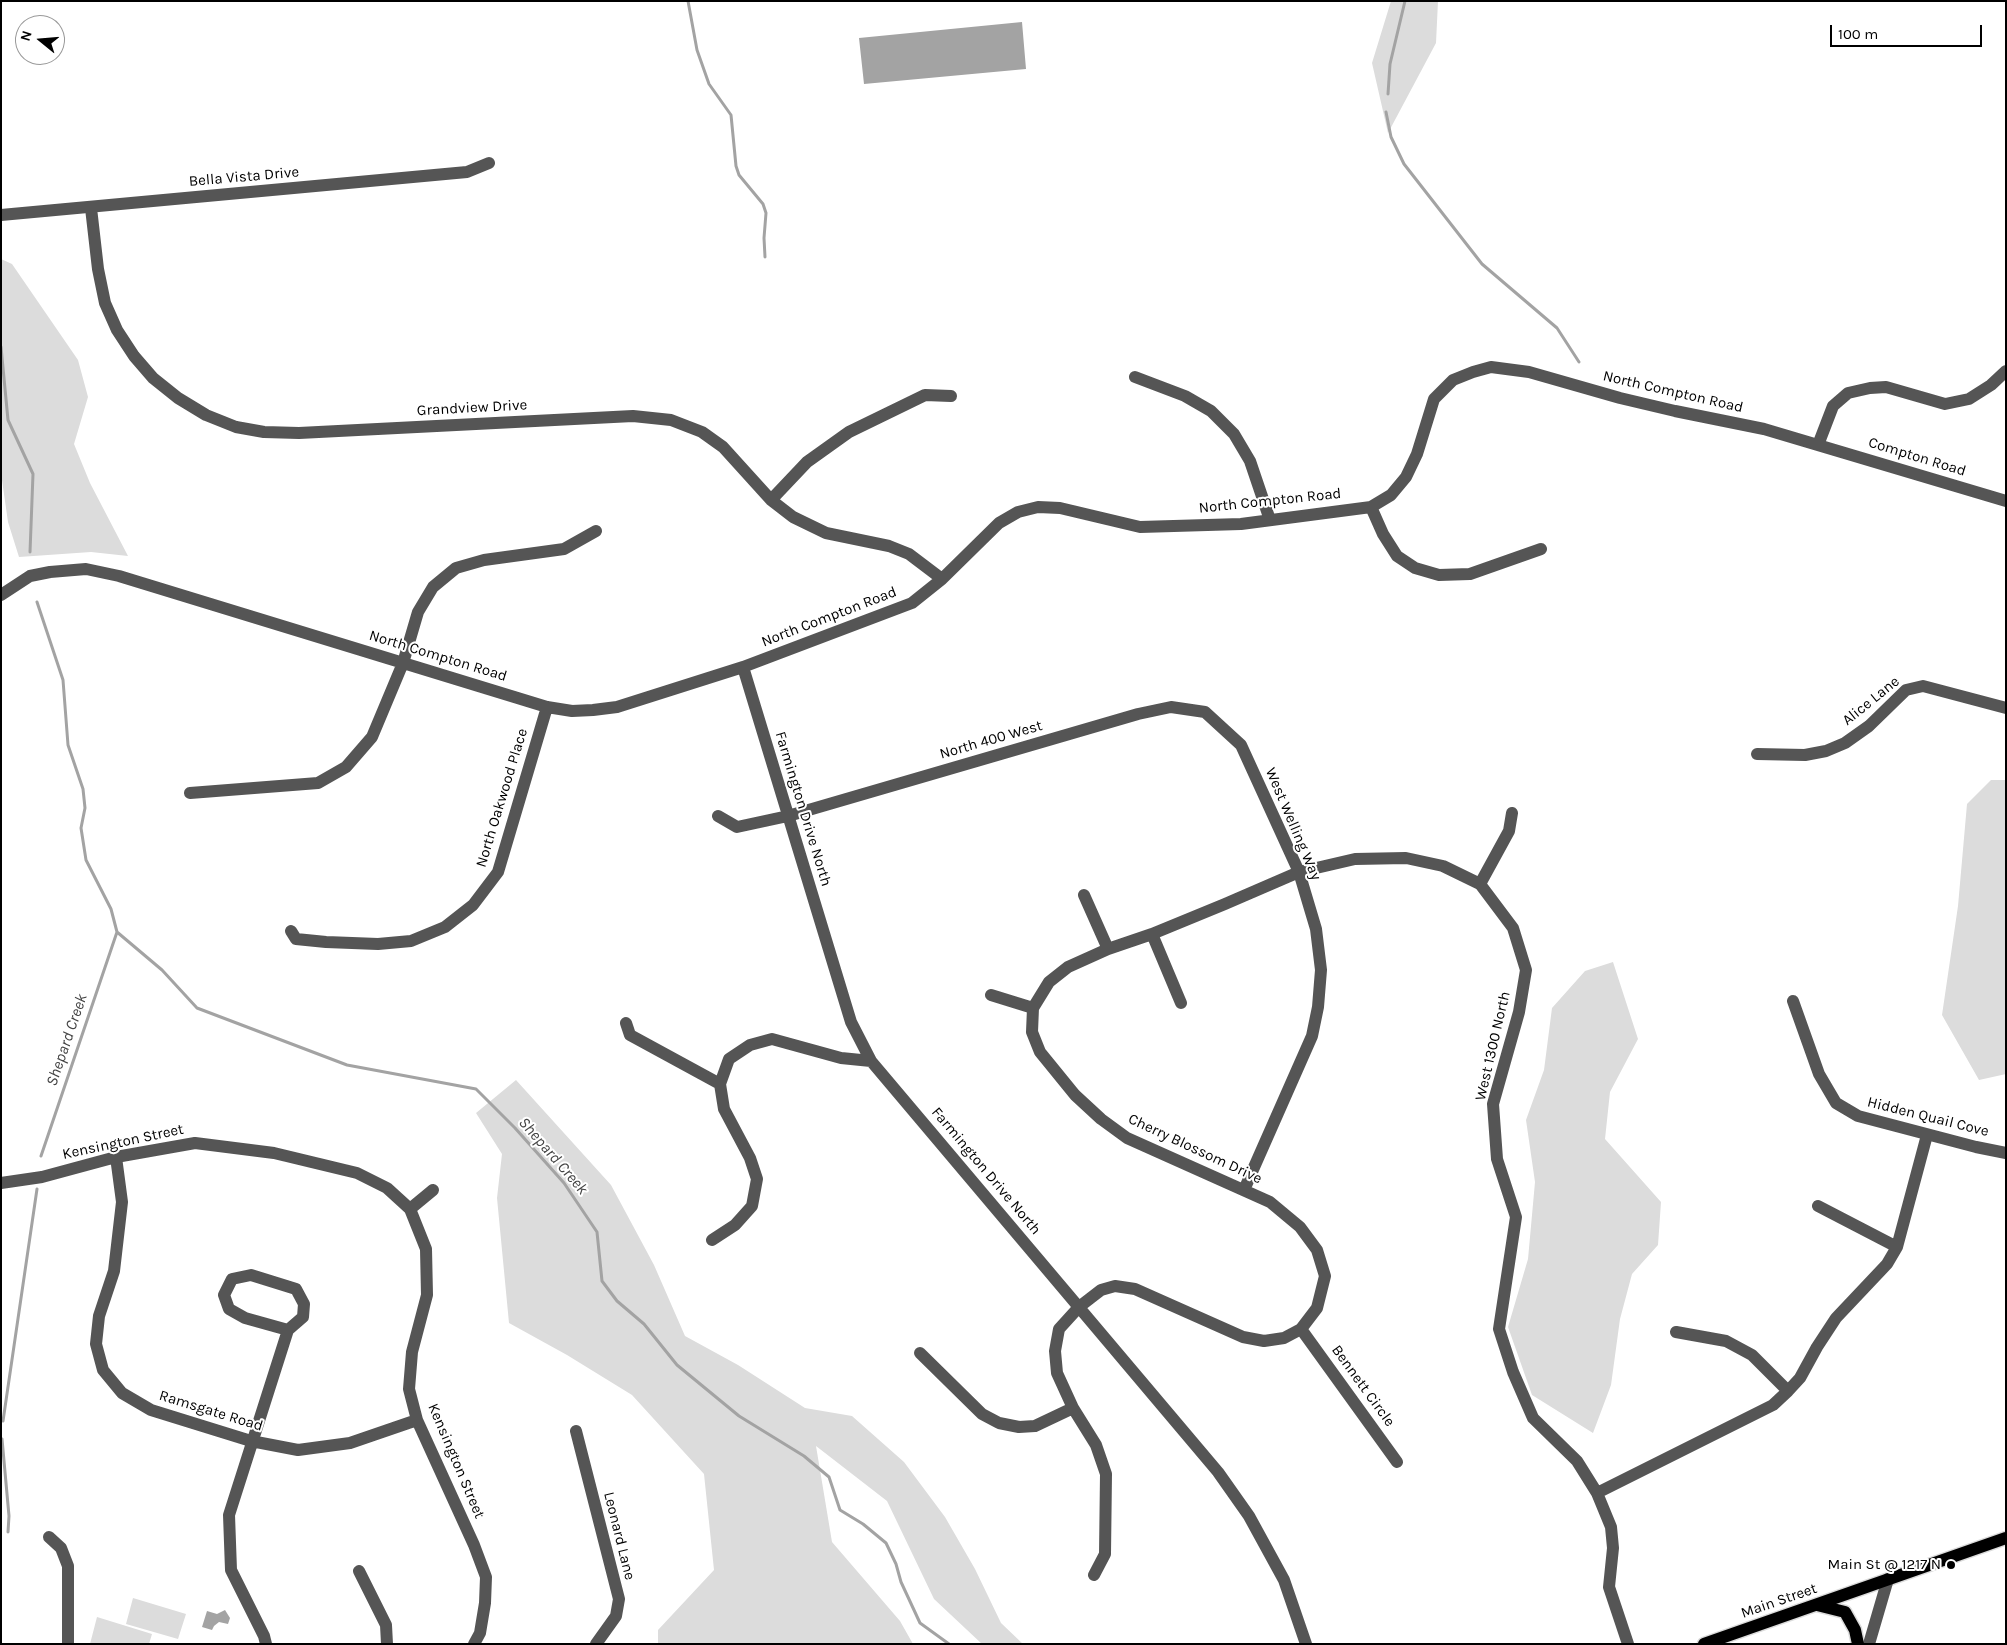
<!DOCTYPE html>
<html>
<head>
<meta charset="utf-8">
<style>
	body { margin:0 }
	#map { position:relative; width:2007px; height:1645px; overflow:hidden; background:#fff; font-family:Karla,sans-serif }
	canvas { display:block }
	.frame { position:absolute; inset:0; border:2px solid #000; pointer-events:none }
	.north { position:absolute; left:15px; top:15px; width:50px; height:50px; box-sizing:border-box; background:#fff; border:1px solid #999; border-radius:50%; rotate:287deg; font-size:14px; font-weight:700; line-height:20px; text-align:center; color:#000 }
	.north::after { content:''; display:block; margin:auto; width:18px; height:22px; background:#000; clip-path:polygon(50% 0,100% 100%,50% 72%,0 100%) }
	.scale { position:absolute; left:1830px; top:25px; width:152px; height:22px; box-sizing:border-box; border:2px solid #000; border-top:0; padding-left:6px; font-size:15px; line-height:18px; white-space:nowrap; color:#000; -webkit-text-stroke:4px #fff; paint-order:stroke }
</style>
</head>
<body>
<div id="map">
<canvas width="2007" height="1645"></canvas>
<div class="frame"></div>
<div class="north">N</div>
<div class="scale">100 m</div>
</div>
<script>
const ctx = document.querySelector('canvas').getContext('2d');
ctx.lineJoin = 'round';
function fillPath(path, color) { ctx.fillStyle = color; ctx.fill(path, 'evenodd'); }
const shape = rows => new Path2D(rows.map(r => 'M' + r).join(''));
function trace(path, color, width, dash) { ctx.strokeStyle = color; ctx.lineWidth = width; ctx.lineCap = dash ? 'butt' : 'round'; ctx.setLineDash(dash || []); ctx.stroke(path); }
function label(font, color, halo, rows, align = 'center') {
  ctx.font = font + ' Karla,sans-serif'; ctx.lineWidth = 4; ctx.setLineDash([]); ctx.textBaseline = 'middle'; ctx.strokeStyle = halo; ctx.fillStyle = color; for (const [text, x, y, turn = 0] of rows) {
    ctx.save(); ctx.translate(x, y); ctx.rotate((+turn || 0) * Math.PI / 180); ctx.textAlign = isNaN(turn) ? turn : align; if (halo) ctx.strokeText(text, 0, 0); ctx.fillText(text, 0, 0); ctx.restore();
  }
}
fillPath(shape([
	[1391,1,1438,1,1436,43,1388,133,1372,63],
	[1,259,12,264,78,360,88,397,74,444,90,483,128,556,91,552,19,557,8,522,1,473],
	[1991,780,2006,780,2006,1074,1979,1080,1942,1015,1958,906,1967,804],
	[1613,962,1638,1039,1610,1092,1605,1139,1661,1202,1658,1245,1632,1274,1620,1319,1611,1385,1593,1433,1532,1395,1508,1327,1528,1259,1535,1182,1526,1120,1544,1070,1552,1008,1585,971],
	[516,1080,611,1185,654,1265,685,1336,738,1365,805,1408,852,1416,904,1462,945,1517,975,1569,1001,1623,1023,1644,982,1644,934,1599,887,1501,816,1446,832,1542,900,1621,913,1644,658,1644,658,1630,714,1570,704,1474,632,1395,567,1355,509,1323,497,1198,502,1154,476,1113],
	[133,1598,186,1614,178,1639,126,1624],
	[97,1617,152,1634,149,1644,90,1644]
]), '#dcdcdc');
fillPath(shape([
	[1022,22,1026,69,864,84,859,38],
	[225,1610,230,1618,228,1624,219,1622,214,1626,212,1630,202,1627,207,1611,217,1614]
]), '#a3a3a3');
trace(shape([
	[688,1,697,50,709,84,731,115,736,166,739,175,763,204,766,213,764,238,765,257],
	[1388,94,1390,64,1405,1],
	[1386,112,1391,137,1404,164,1482,264,1557,328,1579,362],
	[1,347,8,420,33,474,30,552],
	[37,602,63,680,68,745,83,789,85,808,81,828,86,860,111,909,117,932,41,1156],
	[117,932,162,970,197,1008,347,1065,476,1089,515,1128,564,1183,597,1232,602,1281,617,1301,644,1324,677,1365,739,1416,804,1456,829,1477,840,1510,863,1524,886,1543,896,1564,901,1582,920,1623,949,1644],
	[3,1421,37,1189],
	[2,1439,9,1516,8,1532]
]), '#a3a3a3', 3);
const major = shape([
	[1817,1605,1845,1612,1855,1630,1858,1644],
	[1704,1644,2006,1538]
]);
trace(major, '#dbdbdb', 15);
trace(shape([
	[91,208,98,269,105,303,117,330,134,356,153,378,178,398,206,415,236,427,264,432,299,433,633,416,671,420,702,432,723,447,771,500,793,517,826,533,889,546,909,554,942,579],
	[1,215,467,172,489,163],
	[1135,377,1185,396,1211,411,1234,434,1250,461,1270,520],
	[1818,445,1833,406,1848,393,1870,388,1886,387,1945,404,1969,399,1991,385,2006,371],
	[771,500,807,462,849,432,925,395,951,396],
	[1371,507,1383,534,1397,556,1415,568,1439,575,1470,574,1541,549],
	[1,595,30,576,50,572,86,569,119,576,547,707,572,711,593,710,617,707,743,667,912,603,942,579,999,523,1018,512,1038,507,1060,508,1140,527,1241,524,1371,507,1391,495,1406,477,1417,454,1434,399,1453,380,1473,372,1491,367,1529,372,1620,398,1675,411,1764,429,2006,501],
	[743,667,851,1022,871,1061,1218,1472,1249,1516,1284,1580,1306,1644],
	[1757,754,1805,755,1826,751,1845,743,1869,726,1906,690,1923,686,2006,708],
	[190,793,318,783,346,767,372,737,403,663,418,612,433,587,456,568,484,560,564,549,596,531],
	[718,816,737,827,788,816,1138,714,1171,707,1205,712,1241,745,1299,872,1316,929,1321,970,1318,1007,1312,1036,1244,1190],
	[1480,884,1509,831,1512,813],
	[1084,895,1108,949],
	[291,931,296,939,326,942,378,944,411,941,445,927,473,905,498,872,547,707],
	[1152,934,1181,1003],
	[991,995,1033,1008],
	[1793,1001,1819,1074,1836,1103,1858,1116,1976,1147,2006,1153],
	[626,1023,630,1035,720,1084],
	[116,1157,122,1202,114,1271,99,1316,96,1344,103,1370,122,1393,151,1410,251,1441,298,1450,350,1443,417,1420],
	[1,1183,42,1177,116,1157,195,1143,274,1153,357,1173,387,1188,410,1209,426,1249,427,1295,412,1352,409,1389,417,1420,474,1545,486,1577,485,1603,480,1633,474,1644],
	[1818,1206,1897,1247],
	[410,1209,433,1190],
	[712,1240,735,1225,752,1206,757,1179,750,1158,724,1109,720,1084,729,1059,750,1045,772,1039,841,1058,871,1061],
	[1301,1329,1397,1462],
	[1676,1332,1726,1341,1752,1355,1788,1391],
	[920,1353,982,1414,999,1423,1019,1427,1035,1426,1073,1408],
	[576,1431,619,1599,616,1616,596,1644],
	[1597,1493,1773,1405,1788,1391,1800,1378,1817,1347,1836,1318,1887,1264,1897,1247,1927,1135],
	[49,1537,61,1548,68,1566,68,1644],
	[359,1571,386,1625,387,1644],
	[1094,1575,1105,1554,1106,1474,1096,1445,1073,1408,1057,1373,1055,1351,1059,1329,1079,1307,1101,1290,1115,1286,1135,1289,1243,1337,1264,1341,1284,1338,1301,1329,1317,1308,1325,1276,1317,1250,1300,1227,1270,1202,1127,1138,1101,1119,1075,1095,1040,1052,1032,1032,1033,1008,1049,982,1068,967,1108,949,1152,934,1225,904,1299,872,1355,859,1406,858,1443,866,1480,884,1513,928,1526,970,1519,1012,1493,1104,1497,1159,1516,1217,1499,1329,1513,1372,1533,1418,1577,1461,1597,1493,1611,1527,1613,1548,1609,1587,1628,1644],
	[266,1644,264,1636,231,1570,229,1515,288,1330,303,1317,304,1304,296,1289,251,1275,232,1279,224,1295,229,1309,245,1318,288,1330],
	[1869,1644,1888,1579]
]), '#555', 12);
trace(major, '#000', 12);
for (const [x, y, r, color] of [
	[1951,1565,5,"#000"]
]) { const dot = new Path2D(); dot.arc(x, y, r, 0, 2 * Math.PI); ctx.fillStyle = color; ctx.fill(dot); trace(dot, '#fff', 2); }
label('15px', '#000', '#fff', [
	["Bella Vista Drive",244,177,-5],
	["North Compton Road",1673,392,13],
	["Grandview Drive",472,408,-3],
	["Compton Road",1917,457,17],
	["North Compton Road",1270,501,-6],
	["North Compton Road",829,617,-21],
	["North Compton Road",438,656,17],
	["Alice Lane",1871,701,-39],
	["North 400 West",991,740,-16],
	["North Oakwood Place",502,798,-73],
	["Farmington Drive North",803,809,73],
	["West Welling Way",1293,824,67],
	["West 1300 North",1493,1046,-77],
	["Hidden Quail Cove",1928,1117,14],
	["Kensington Street",123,1142,-12],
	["Cherry Blossom Drive",1195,1149,25],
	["Farmington Drive North",986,1171,50],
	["Bennett Circle",1363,1386,54],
	["Ramsgate Road",211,1411,17],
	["Kensington Street",456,1461,67],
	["Leonard Lane",619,1536,76],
	["Main Street",1779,1601,-19]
]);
label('15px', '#000', '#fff', [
	["Main St @ 1217 N",1941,1565]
], 'right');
label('italic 16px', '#444', '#fff', [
	["Shepard Creek",67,1040,-71],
	["Shepard Creek",553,1156,49]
]);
</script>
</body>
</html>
